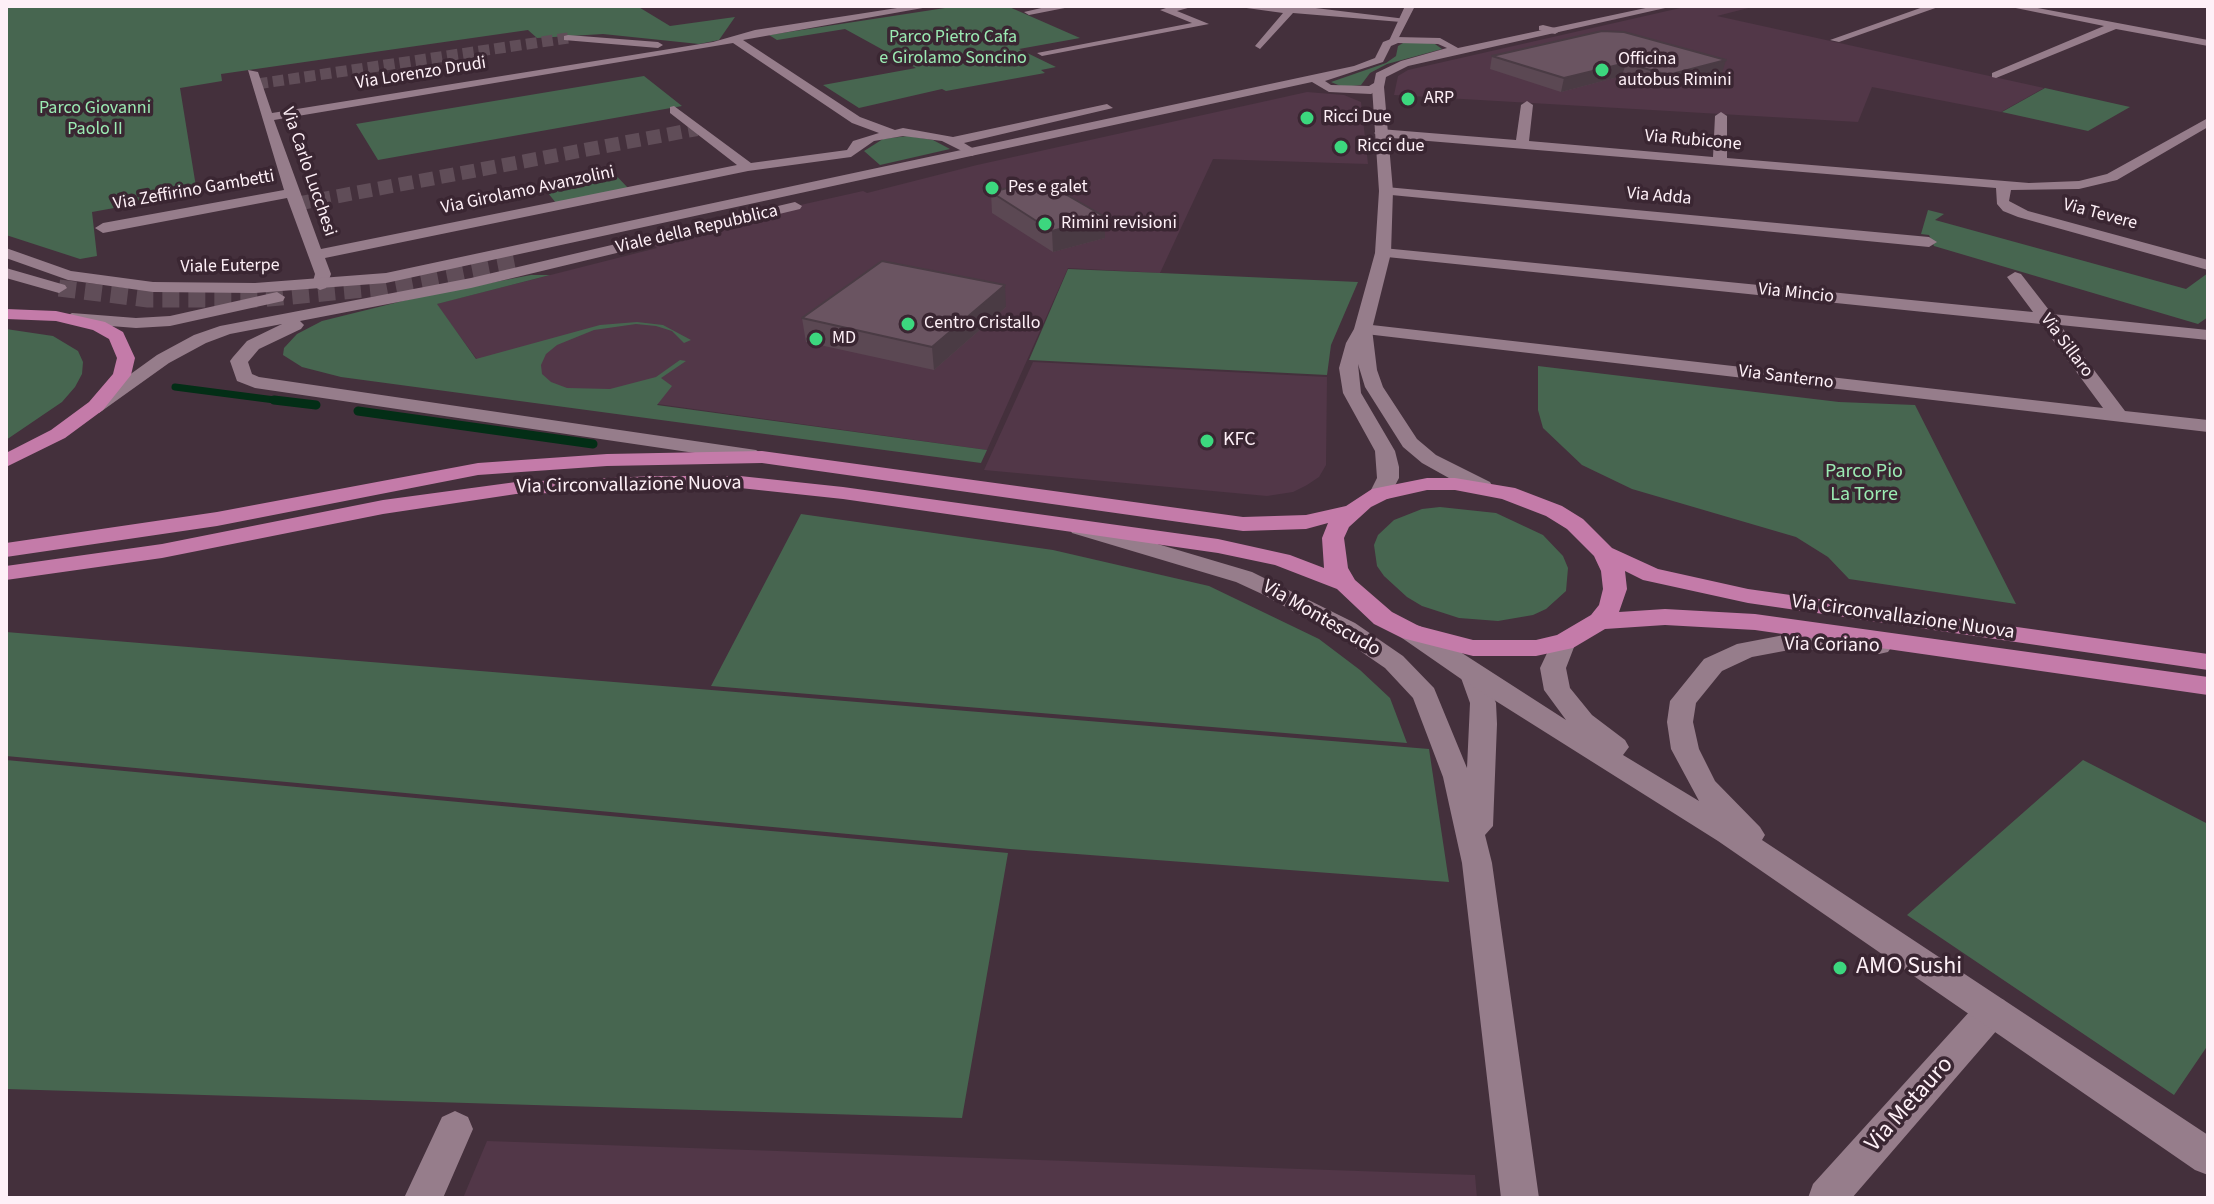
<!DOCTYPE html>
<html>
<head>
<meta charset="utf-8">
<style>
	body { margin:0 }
	#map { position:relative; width:2214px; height:1204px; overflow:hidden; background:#44303c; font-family:"Source Sans 3",sans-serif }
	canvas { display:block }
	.frame { position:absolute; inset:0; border:8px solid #fef0f7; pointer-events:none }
</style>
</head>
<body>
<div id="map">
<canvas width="2214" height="1204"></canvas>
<div class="frame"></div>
</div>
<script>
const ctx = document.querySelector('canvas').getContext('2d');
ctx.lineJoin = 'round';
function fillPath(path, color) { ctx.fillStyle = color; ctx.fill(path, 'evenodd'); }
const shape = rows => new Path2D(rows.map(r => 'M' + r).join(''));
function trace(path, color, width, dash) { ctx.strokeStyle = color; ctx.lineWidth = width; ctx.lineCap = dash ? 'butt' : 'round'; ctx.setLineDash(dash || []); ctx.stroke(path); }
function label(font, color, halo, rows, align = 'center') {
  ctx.font = font + ' "Source Sans 3",sans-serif'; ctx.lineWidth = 7; ctx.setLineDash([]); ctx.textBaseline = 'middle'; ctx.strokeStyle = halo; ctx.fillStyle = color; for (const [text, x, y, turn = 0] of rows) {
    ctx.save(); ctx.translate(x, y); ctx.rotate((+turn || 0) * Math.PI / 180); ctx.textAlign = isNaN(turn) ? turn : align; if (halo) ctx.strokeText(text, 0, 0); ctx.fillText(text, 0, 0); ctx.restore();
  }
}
fillPath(shape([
	[1689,6,1756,6,1717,16,2044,88,2001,112,1872,87,1858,122,1394,95,1398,76,1408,70],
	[1307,92,1344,95,1361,102,1368,164,1213,159,1160,273,1068,268,987,450,493,381,436,304,657,248,649,240,684,231,863,191,867,193,977,165],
	[1033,362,1327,377,1326,465,1319,477,1307,485,1293,492,1267,496,984,470],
	[487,1141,1475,1175,1477,1198,463,1198]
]), '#523748');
fillPath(shape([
	[6,6,637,6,670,26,735,17,719,40,699,44,603,34,537,38,528,30,221,74,222,81,180,88,197,193,92,212,97,256,80,259,6,235],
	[958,6,1007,6,1080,38,1019,49,1056,67,1041,70,1045,73,946,91,942,89,859,108,823,85,916,68,845,29,777,40,769,35],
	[1422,42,1435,44,1442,49,1387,64,1370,73,1361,85,1343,87,1331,82,1386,63,1396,56,1398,46,1403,43],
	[644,76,682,106,378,160,356,124],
	[2045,88,2130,107,2088,131,2002,112],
	[908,136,933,140,950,149,880,165,864,151,883,139],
	[610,169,628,188,556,203,540,183],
	[1928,210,1944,214,1935,220,2186,289,2208,273,2208,317,2198,324,1934,246,1929,235,1921,234],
	[1068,269,1161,273,1358,282,1331,345,1327,375,1029,360],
	[531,275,550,275,437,304,476,359,600,325,637,322,663,325,691,340,684,343,672,331,656,326,636,324,594,330,557,345,546,354,541,365,542,374,551,382,567,388,610,389,656,377,680,360,686,361,661,378,672,386,657,405,987,450,981,463,341,377,302,367,283,355,284,348,297,334,322,321,423,296],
	[6,329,53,336,78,351,83,362,82,374,75,387,62,402,6,440],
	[1538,366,1839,402,1915,405,2016,604,1849,579,1828,557,1796,537,1632,489,1582,465,1543,428,1538,410],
	[1440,507,1496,513,1543,535,1563,556,1568,568,1566,591,1546,609,1533,615,1498,621,1459,618,1422,606,1407,597,1384,576,1377,566,1374,545,1378,535,1394,520,1422,509],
	[801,514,1053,550,1209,586,1319,639,1360,670,1390,698,1407,743,711,686],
	[6,632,1429,749,1449,882,1010,849,6,756],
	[6,760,1008,853,962,1118,6,1089],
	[2083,760,2208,824,2208,1045,2174,1095,1907,915]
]), '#476650');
trace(shape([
	[175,387,290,402]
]), '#032e16', 7);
trace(shape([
	[274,400,316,405],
	[358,411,593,444]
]), '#032e16', 9);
trace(shape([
	[257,84,568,38]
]), '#604d58', 11, [11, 5]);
trace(shape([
	[296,204,697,129]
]), '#604d58', 14, [14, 7]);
trace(shape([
	[59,288,148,299,260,299,386,287,515,262]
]), '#604d58', 17, [17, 9]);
fillPath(shape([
	[910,6,934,6,743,40,860,117,895,130,903,128,953,137,1107,104,1113,108,964,143,979,152,972,156,942,141,903,136,874,141,851,157,748,171,325,258,331,274,326,288,320,290,312,285,315,274,287,198,103,233,95,228,103,223,284,190,248,70,258,72,272,113,713,42,755,30,910,6],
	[733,43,852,123,879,133,853,141,847,150,751,163,674,106,670,107,670,113,737,165,321,249,274,120,733,43],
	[1050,6,1075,6,1029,15,1024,12,1050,6],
	[1172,6,1195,6,1177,11,1209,24,1042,56,1037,53,1192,23,1160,10,1172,6],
	[1232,6,1299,6,1406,19,1401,22,1293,13,1260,49,1255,46,1283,13,1232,6],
	[1926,6,1941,6,1839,42,1830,40,1926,6],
	[2006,6,2027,6,2208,40,2208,46,2116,29,1996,78,1992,77,1992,73,2104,26,2006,6],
	[1543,25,1559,29,1560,31,1555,34,1539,30,1539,26,1543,25],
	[568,35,658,42,663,45,658,48,564,40,564,36,568,35],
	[1527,101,1533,105,1529,141,1713,157,1715,116,1721,112,1727,116,1727,158,2029,183,2079,181,2107,174,2208,118,2208,127,2117,180,2079,189,2011,190,2009,201,2028,211,2208,260,2208,270,2018,217,2003,211,1997,204,1996,188,1380,137,1374,133,1380,129,1516,140,1521,105,1527,101],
	[1386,187,1929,237,1937,242,1929,247,1381,194,1381,188,1386,187],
	[1383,248,2033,312,2007,277,2015,272,2021,274,2052,314,2208,330,2208,340,2060,325,2125,411,2208,420,2208,432,1357,333,1354,329,1363,324,2103,408,2041,324,1377,256,1375,253,1383,248],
	[1992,996,2004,1000,2009,1011,2004,1022,1852,1198,1808,1198,1813,1184,1980,1000,1992,996],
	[455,1111,468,1117,473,1129,443,1198,404,1198,442,1117,455,1111]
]), '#967d8b');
fillPath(shape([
	[1405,6,1415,6,1396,43,1388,43,1405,6],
	[1378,84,1384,87,1393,191,1391,253,1372,329,1377,370,1383,387,1417,439,1436,455,1490,482,1493,487,1490,492,1474,492,1422,463,1403,447,1365,387,1358,364,1361,393,1395,451,1399,467,1399,478,1388,499,1372,499,1369,494,1377,478,1375,451,1343,393,1339,368,1346,343,1354,329,1375,253,1379,191,1372,87,1378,84],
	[1080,521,1252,572,1355,623,1403,656,1434,688,1467,768,1470,703,1460,675,1464,669,1473,666,1482,669,1496,703,1497,724,1493,826,1485,835,1492,863,1539,1198,1501,1198,1462,863,1443,777,1413,698,1385,668,1337,635,1262,594,1236,582,1072,533,1069,528,1072,523,1080,521]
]), '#967d8b');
fillPath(shape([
	[1655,6,1674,6,1408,66,1386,77,1384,87,1371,94,1329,92,1312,82,386,283,255,293,153,292,68,280,6,258,6,248,71,271,153,282,255,283,386,273,1354,66,1375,58,1383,42,1396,37,1440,38,1458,48,1655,6],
	[1398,43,1438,44,1447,48,1401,61,1376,73,1374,83,1369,86,1331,85,1325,81,1383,62,1391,46,1398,43],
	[795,202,802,206,800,209,471,288,300,321,304,325,301,329,259,349,248,362,252,374,259,377,756,450,766,456,763,460,756,462,255,388,237,381,230,361,233,357,247,341,282,324,230,334,206,343,169,363,99,413,85,413,82,409,157,355,194,335,220,326,471,278,795,202],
	[6,268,65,285,67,288,59,293,6,278,6,268],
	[277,292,285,297,283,301,170,326,136,328,72,323,63,318,72,313,136,318,170,316,277,292],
	[1411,624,1420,626,1566,720,1544,690,1540,668,1555,636,1573,636,1576,642,1566,668,1570,688,1592,715,1625,740,1629,747,1623,755,1699,801,1671,749,1667,722,1670,701,1704,659,1737,644,1784,635,1824,633,1888,640,1892,646,1888,652,1879,654,1824,649,1784,651,1752,657,1722,671,1696,703,1693,722,1699,749,1715,781,1760,827,1765,835,1762,840,2208,1135,2208,1175,2195,1170,1718,841,1464,681,1402,638,1399,632,1402,626,1411,624]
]), '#967d8b');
fillPath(shape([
	[6,309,56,311,105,322,123,332,135,358,131,375,103,410,65,438,6,467,6,453,51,430,89,402,113,374,117,358,109,339,93,330,56,321,6,319,6,309],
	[762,451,1243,517,1306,515,1346,506,1372,489,1427,478,1455,478,1515,488,1562,506,1583,519,1612,548,1658,569,1748,589,2208,654,2208,670,1748,603,1643,580,1625,571,1627,589,1619,612,1665,609,1755,614,2208,677,2208,695,1755,630,1665,625,1605,629,1573,648,1536,656,1473,656,1402,638,1374,624,1337,589,1275,565,1218,553,843,499,740,488,516,494,383,514,162,558,6,580,6,566,162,544,383,500,516,482,655,476,740,476,843,487,1218,539,1290,555,1324,568,1322,538,1328,523,1306,529,1243,531,762,463,607,466,478,475,217,526,6,557,6,543,217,512,478,463,607,454,762,451],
	[1427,490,1455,490,1502,499,1546,516,1567,529,1594,556,1601,571,1603,589,1599,605,1591,615,1557,635,1536,640,1473,640,1419,626,1392,612,1355,580,1348,568,1344,538,1349,527,1371,507,1387,499,1427,490]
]), '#c47ba9');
fillPath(shape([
	[1602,31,1722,73,1664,88,1622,76,1561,92,1490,69,1492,56],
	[991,192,1105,238,1053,252,992,213],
	[1006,307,934,370,806,342,802,318]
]), '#5b4853');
fillPath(shape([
	[1726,60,1722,73,1664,88,1668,75],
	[1626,63,1622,76,1561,92,1564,78],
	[1105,217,1105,238,1053,252,1052,231],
	[1005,285,1006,307,934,370,932,347]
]), '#4a3b44');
const building = shape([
	[1602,31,1624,32,1726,60,1668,75,1626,63,1564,78,1492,56,1602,31],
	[1041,180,1105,217,1052,231,991,192,1041,180],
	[882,261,1005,285,932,347,802,318,882,261]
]);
fillPath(building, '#6a5461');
trace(building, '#4a3b44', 2);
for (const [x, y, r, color] of [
	[1602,70,8,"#3cd77e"],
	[1408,99,8,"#3cd77e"],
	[1307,118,8,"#3cd77e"],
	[1341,147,8,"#3cd77e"],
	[992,188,8,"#3cd77e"],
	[1045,224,8,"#3cd77e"],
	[908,324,8,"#3cd77e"],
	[816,339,8,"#3cd77e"],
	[1207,441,8,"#3cd77e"],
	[1840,968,8,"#3cd77e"]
]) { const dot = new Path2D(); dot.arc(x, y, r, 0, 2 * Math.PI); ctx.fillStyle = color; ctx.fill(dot); trace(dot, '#3a2632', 3); }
label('18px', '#9bebb3', '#3a2632', [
	["Parco Pietro Cafa",953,38],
	["e Girolamo Soncino",953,59],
	["Parco Giovanni",95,109],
	["Paolo II",95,130]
]);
label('18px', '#fef0f7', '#3a2632', [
	["Officina",1618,60],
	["autobus Rimini",1618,81],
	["ARP",1424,99],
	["Ricci Due",1323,118],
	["Ricci due",1357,147],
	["Pes e galet",1008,188],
	["Rimini revisioni",1061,224],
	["Centro Cristallo",924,324],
	["MD",832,339]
], 'left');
label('18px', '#fef0f7', '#3a2632', [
	["Via Lorenzo Drudi",421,74,-9],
	["Via Rubicone",1693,141,5],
	["Via Carlo Lucchesi",308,172,71],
	["Via Zeffirino Gambetti",194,191,-10],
	["Via Girolamo Avanzolini",528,191,-12],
	["Via Adda",1659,197,5],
	["Via Tevere",2100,215,15],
	["Viale della Repubblica",697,230,-13],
	["Viale Euterpe",230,267,-1],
	["Via Mincio",1796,294,6],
	["Via Sillaro",2066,346,53],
	["Via Santerno",1786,378,7]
]);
label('20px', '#fef0f7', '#3a2632', [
	["KFC",1223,441]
], 'left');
label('20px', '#9bebb3', '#3a2632', [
	["Parco Pio",1864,473],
	["La Torre",1864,496]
]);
label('20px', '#fef0f7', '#3a2632', [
	["Via Circonvallazione Nuova",629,486,-1],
	["Via Circonvallazione Nuova",1903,618,8],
	["Via Montescudo",1321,619,30],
	["Via Coriano",1832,646,1]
]);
label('24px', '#fef0f7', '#3a2632', [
	["AMO Sushi",1856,968]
], 'left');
label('24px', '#fef0f7', '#3a2632', [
	["Via Metauro",1910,1105,-48]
]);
</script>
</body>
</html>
